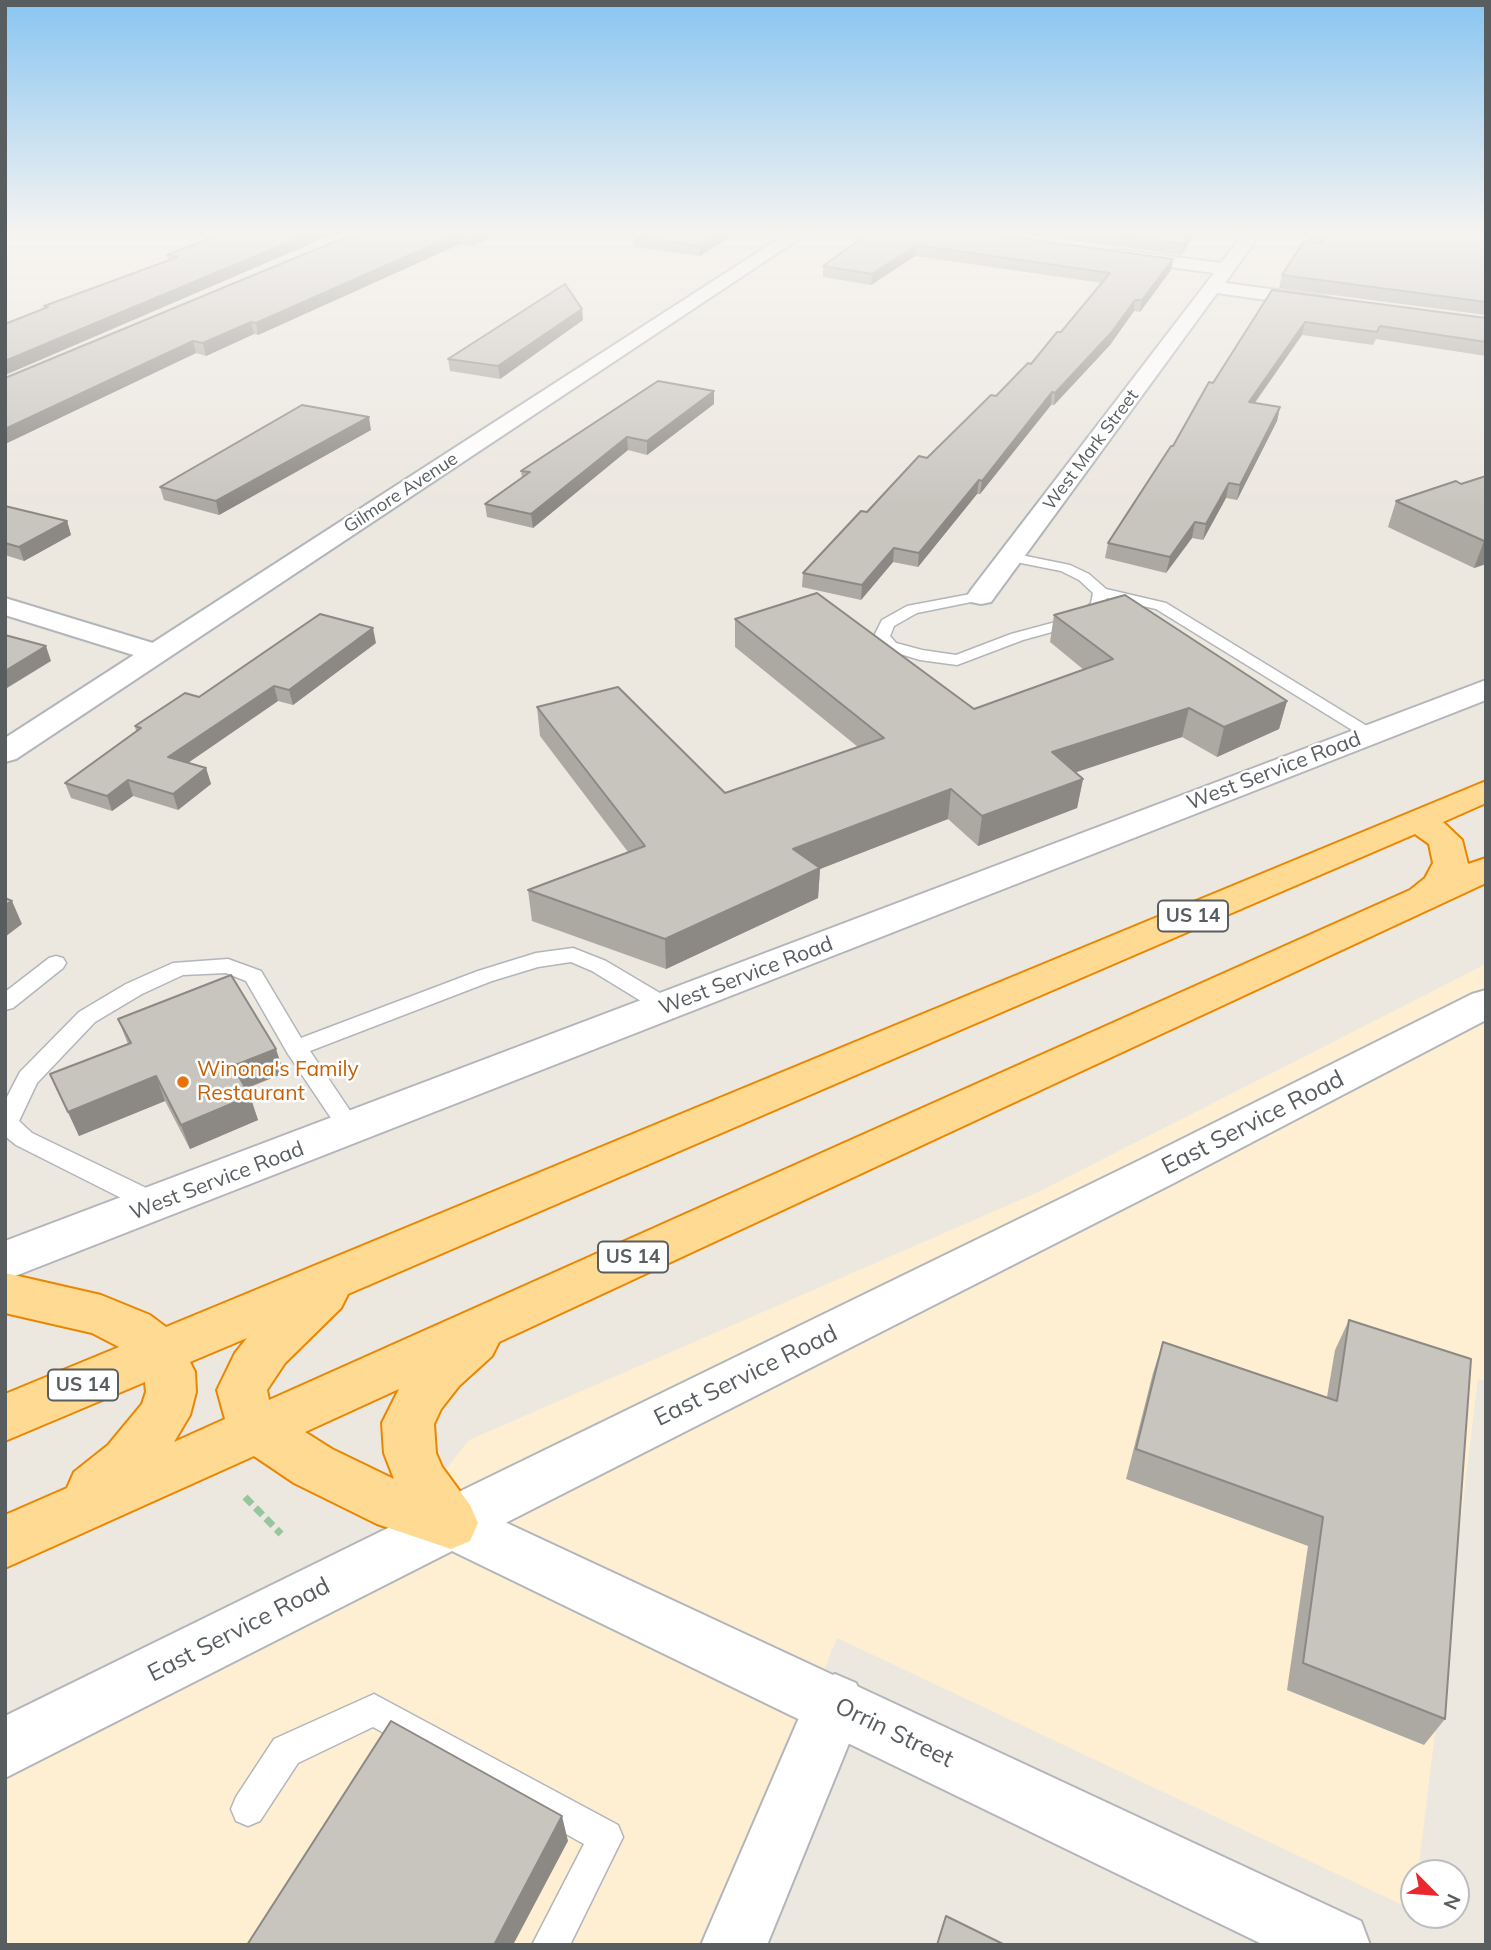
<!DOCTYPE html>
<html>
<head>
<meta charset="utf-8">
<style>
	body { margin:0 }
	#map { position:relative; width:1491px; height:1950px; overflow:hidden; background:#ece7df; font-family:Mulish,sans-serif }
	canvas { display:block }
	.frame { position:absolute; inset:0; border:7px solid #585d60; pointer-events:none }
	.north { position:absolute; left:1400px; top:1859px; width:70px; height:70px; box-sizing:border-box; background:#fff; border:2px solid #bcbebf; border-radius:50%; rotate:115deg; font-size:19px; font-weight:700; line-height:28px; text-align:center; color:#585d60 }
	.north::after { content:''; display:block; margin:auto; width:24px; height:32px; background:#ea272e; clip-path:polygon(50% 0,100% 100%,50% 72%,0 100%) }
</style>
</head>
<body>
<div id="map">
<canvas width="1491" height="1950"></canvas>
<div class="frame"></div>
<div class="north">N</div>
</div>
<script>
const ctx = document.querySelector('canvas').getContext('2d');
ctx.lineJoin = 'round';
function fillPath(path, color) { ctx.fillStyle = color; ctx.fill(path, 'evenodd'); }
const shape = rows => new Path2D(rows.map(r => 'M' + r).join(''));
function trace(path, color, width, dash) { ctx.strokeStyle = color; ctx.lineWidth = width; ctx.lineCap = dash ? 'butt' : 'round'; ctx.setLineDash(dash || []); ctx.stroke(path); }
function label(font, color, halo, rows, align = 'center') {
  ctx.font = font + ' Mulish,sans-serif'; ctx.lineWidth = 5; ctx.setLineDash([]); ctx.textBaseline = 'middle'; ctx.strokeStyle = halo; ctx.fillStyle = color; for (const [text, x, y, turn = 0] of rows) {
    ctx.save(); ctx.translate(x, y); ctx.rotate((+turn || 0) * Math.PI / 180); ctx.textAlign = isNaN(turn) ? turn : align; if (halo) ctx.strokeText(text, 0, 0); ctx.fillText(text, 0, 0); ctx.restore();
  }
}
fillPath(shape([
	[1486,964,1486,1381,1478,1379,1418,1873,1414,1873,1413,1910,837,1638,806,1716,703,1945,5,1945,5,1726,393,1535,469,1440,1038,1192]
]), '#feeed2');
const service = shape([
	[1011,553,1070,565,1089,574,1106,589,1166,603,1380,734,1377,738,1365,738,1156,609,1107,598,1103,607,1088,622,1023,640,957,665,920,660,884,649,874,636,882,620,907,606,981,592,986,593,988,596,986,599,917,613,894,626,890,636,896,643,922,650,956,655,1011,634,1078,616,1091,603,1093,593,1079,580,1061,571,1006,560,1004,557,1006,554,1011,553],
	[573,948,606,961,675,1002,678,1007,675,1012,667,1014,659,1012,592,971,571,962,538,967,492,981,310,1051,363,1130,359,1136,351,1139,343,1136,288,1054,246,981,226,973,183,975,142,994,95,1022,37,1083,19,1121,32,1133,165,1197,168,1204,165,1211,156,1214,147,1211,16,1145,5,1136,5,1101,20,1072,79,1012,126,984,173,963,228,959,261,971,301,1038,478,971,536,953,573,948],
	[56,956,63,958,66,963,63,968,13,1008,5,1010,5,992,49,958,56,956],
	[374,1694,618,1825,623,1837,570,1945,532,1945,584,1844,373,1727,298,1763,260,1821,248,1826,236,1821,231,1809,236,1797,274,1739,374,1694]
]);
const minor = shape([
	[1243,234,1260,234,1225,283,1323,296,1330,298,1332,302,1330,306,1323,308,1217,293,991,602,981,604,971,602,967,596,971,590,1214,273,1120,260,1111,255,1114,251,1120,250,1221,263,1243,234],
	[5,598,166,647,171,653,166,659,156,662,5,615,5,598],
	[1486,680,1486,700,5,1280,5,1241,1486,680],
	[1486,990,1486,1020,1174,1183,470,1541,451,1549,432,1541,424,1523,432,1505,1142,1159,1472,994,1486,990],
	[835,1674,856,1683,865,1704,767,1945,701,1945,814,1683,835,1674]
]);
const tertiary = shape([
	[786,234,806,234,16,759,5,762,5,738,786,234],
	[451,1497,1361,1921,1370,1945,1264,1945,452,1551,5,1778,5,1716,451,1497]
]);
const trunk = shape([
	[1486,781,1486,803,1443,822,1462,840,1468,864,1486,858,1486,883,499,1342,492,1356,459,1386,441,1409,434,1424,436,1453,442,1467,470,1505,478,1523,470,1541,451,1549,377,1524,294,1483,254,1456,5,1568,5,1515,67,1488,74,1472,108,1445,142,1404,146,1392,145,1382,5,1441,5,1394,119,1347,92,1333,5,1313,5,1273,101,1295,150,1315,166,1327,1486,781],
	[1415,834,1429,844,1433,863,1425,878,1410,890,269,1400,267,1390,285,1363,341,1308,348,1294,1415,834],
	[247,1338,235,1353,217,1390,225,1419,174,1442,190,1415,196,1392,195,1372,190,1362,247,1338],
	[399,1389,382,1423,384,1453,394,1479,332,1449,305,1432,399,1389]
]);
trace(service, '#b2b6ba', 3);
trace(minor, '#b2b6ba', 4);
trace(tertiary, '#b2b6ba', 4);
trace(trunk, '#ea8600', 4);
trace(shape([
	[245,1497,281,1534]
]), '#95c79e', 7, [10, 5]);
fillPath(service, '#fff');
fillPath(minor, '#fff');
fillPath(tertiary, '#fff');
fillPath(trunk, '#feda92');
fillPath(shape([
	[364,234,497,234,473,246,460,244,258,335,254,334,206,356,196,353,5,444,5,378],
	[734,234,700,256,634,247,634,236],
	[867,234,1173,259,1171,270,1140,312,1134,311,1110,345,1054,405,1051,405,980,494,977,494,918,567,893,562,861,600,802,587,803,573,867,512,1031,364,1061,332,1102,283,915,256,871,285,823,277,823,266],
	[1026,234,1193,234,1192,239,1181,255],
	[1311,234,1475,234,1486,235,1486,315,1279,288,1282,275,1309,242],
	[324,238,5,375,5,324,45,309,44,306,168,260,167,255],
	[1272,290,1486,318,1486,356,1376,339,1373,345,1302,335,1255,403,1280,407,1277,421,1237,500,1226,498,1203,540,1192,538,1166,573,1105,558,1108,543,1173,446],
	[583,320,500,379,450,371,448,359],
	[714,391,714,404,647,455,628,450,533,528,487,517,485,504,522,478,521,471],
	[371,430,219,515,164,500,160,487],
	[1486,476,1486,564,1474,568,1388,527,1396,501,1461,484],
	[5,506,67,521,71,535,24,561,5,555],
	[1054,615,1287,701,1279,729,1217,757,1182,737,1075,772,1083,779,1077,808,978,846,948,819,820,869,818,898,666,969,532,921,528,890,628,852,540,736,537,707,725,793,858,747,735,647,735,619,974,709,1084,670,1050,642],
	[376,643,293,705,278,701,188,763,206,768,211,784,178,810,133,796,112,811,71,798,65,783,136,731,135,726,199,697],
	[118,1019,284,1073,246,1089,250,1096,258,1120,190,1149,165,1101,79,1136,50,1074,128,1044],
	[1349,1320,1445,1719,1424,1745,1287,1690,1308,1546,1126,1479,1153,1373,1163,1342,1327,1397,1335,1350]
]), '#aca9a3');
fillPath(shape([
	[308,234,344,234,324,238,5,375,5,361],
	[457,234,459,234,460,244,258,335,256,323],
	[474,234,497,234,473,246,472,235],
	[718,234,734,234,700,256,700,246],
	[1190,234,1193,234,1192,239,1181,255,1183,244],
	[916,245,915,256,871,285,872,274],
	[1173,259,1171,270,1140,312,1142,300],
	[1135,300,1134,311,1110,345,1054,405,1055,393],
	[582,309,583,320,500,379,498,366],
	[251,322,254,334,206,356,203,343],
	[1305,322,1302,335,1245,416,1249,402],
	[193,341,196,353,5,444,5,429],
	[714,391,714,404,647,455,647,441],
	[1052,392,1051,405,980,494,982,481],
	[1280,407,1277,421,1237,500,1240,485],
	[369,417,371,430,219,515,216,501],
	[627,437,628,450,533,528,531,514],
	[979,480,977,494,918,567,919,553],
	[1229,483,1226,498,1203,540,1206,524],
	[67,521,71,535,24,561,19,547],
	[1195,522,1192,538,1166,573,1170,557],
	[1484,541,1486,541,1486,564,1474,568],
	[894,548,893,562,861,600,862,585],
	[373,628,376,643,293,705,289,690],
	[46,646,51,661,7,688,5,683,5,671],
	[274,686,278,701,173,773,168,757],
	[1287,701,1279,729,1217,757,1224,727],
	[1189,708,1182,737,1047,782,1052,752],
	[206,768,211,784,178,810,173,794],
	[1083,779,1077,808,978,846,982,816],
	[128,780,133,796,112,811,107,796],
	[951,789,948,819,820,869,818,898,666,969,665,939,793,849],
	[12,901,22,924,5,937,5,905],
	[276,1049,284,1073,241,1090,233,1066],
	[156,1076,165,1101,79,1136,68,1112],
	[250,1096,258,1120,190,1149,181,1125],
	[562,1816,568,1841,513,1945,494,1945]
]), '#8c8985');
const building = shape([
	[221,234,308,234,5,361,5,324,48,307,44,306,178,257,167,255,221,234],
	[364,234,457,234,256,323,251,322,203,343,193,341,5,429,5,378,336,241,364,234],
	[638,234,718,234,700,246,634,236,638,234],
	[867,234,991,234,1173,259,1142,300,1135,300,1111,333,1055,393,1052,392,982,481,979,480,919,553,894,548,862,585,803,573,861,511,867,512,919,456,927,458,991,395,996,396,1028,363,1031,364,1057,332,1061,332,1110,273,916,245,872,274,823,266,867,234],
	[1106,234,1190,234,1183,244,1106,234],
	[1320,234,1475,234,1486,235,1486,302,1282,275,1304,241,1321,243,1323,235,1320,234],
	[565,284,582,309,498,366,448,359,565,284],
	[1272,290,1486,318,1486,342,1380,326,1377,332,1305,322,1249,402,1280,407,1240,485,1229,483,1206,524,1195,522,1170,557,1108,543,1171,446,1173,446,1209,382,1213,383,1272,290],
	[658,381,714,391,647,441,627,437,531,514,485,504,530,472,521,471,658,381],
	[302,405,369,417,216,501,160,487,302,405],
	[1486,476,1486,541,1484,541,1396,501,1456,481,1461,484,1486,476],
	[5,506,67,521,19,547,5,543,5,506],
	[817,593,974,709,1113,659,1054,615,1125,595,1287,701,1224,727,1189,708,1052,752,1083,779,982,816,951,789,793,849,820,868,665,939,528,890,645,846,537,707,618,687,725,793,884,738,735,619,817,593],
	[320,614,373,628,289,690,274,686,168,757,206,768,173,794,128,780,107,796,65,783,141,728,135,726,185,693,199,697,320,614],
	[5,635,46,646,5,671,5,635],
	[5,898,12,901,5,905,5,898],
	[231,975,276,1049,233,1066,250,1096,181,1125,156,1076,68,1112,50,1074,131,1043,118,1019,231,975],
	[1349,1320,1471,1359,1445,1719,1303,1663,1323,1517,1136,1449,1163,1342,1337,1401,1349,1320],
	[391,1721,562,1816,494,1945,247,1945,391,1721],
	[946,1916,1005,1945,937,1945,946,1916]
]);
fillPath(building, '#c8c4be');
trace(building, '#8c8985', 2);
const sky = ctx.createLinearGradient(0, 0, 0, 507);
sky.addColorStop(0, '#89c5f1');
sky.addColorStop(0.46, '#f6f4f1');
sky.addColorStop(1, '#f6f4f100');
ctx.fillStyle = sky;
ctx.fillRect(0, 0, 1491, 507);
for (const [x, y, r, color] of [
	[183,1082,7,"#e8710a"]
]) { const dot = new Path2D(); dot.arc(x, y, r, 0, 2 * Math.PI); ctx.fillStyle = color; ctx.fill(dot); trace(dot, '#fff', 2.5); }
label('18px', '#585d60', '#fff', [
	["West Mark Street",1091,450,-53],
	["Gilmore Avenue",401,493,-33]
]);
for (const [x, y, w] of [
	[1193,916,70],
	[633,1257,70],
	[83,1385,70]
]) { const box = new Path2D(); box.roundRect(x - w / 2, y - 15.5, w, 31, 5); ctx.fillStyle = '#fff'; ctx.fill(box); trace(box, '#585d60', 2); }
label('bold 19px', '#585d60', null, [
	["US 14",1193,916],
	["US 14",633,1257],
	["US 14",83,1385]
]);
label('21px', '#585d60', '#fff', [
	["West Service Road",1274,771,-21],
	["West Service Road",746,976,-21],
	["West Service Road",217,1181,-21]
]);
label('21px', '#c56008', '#fff', [
	["Winona's Family",197,1070],
	["Restaurant",197,1094]
], 'left');
label('24px', '#585d60', '#fff', [
	["East Service Road",1253,1123,-27],
	["East Service Road",746,1376,-26],
	["East Service Road",239,1630,-27],
	["Orrin Street",894,1733,26]
]);
</script>
</body>
</html>
